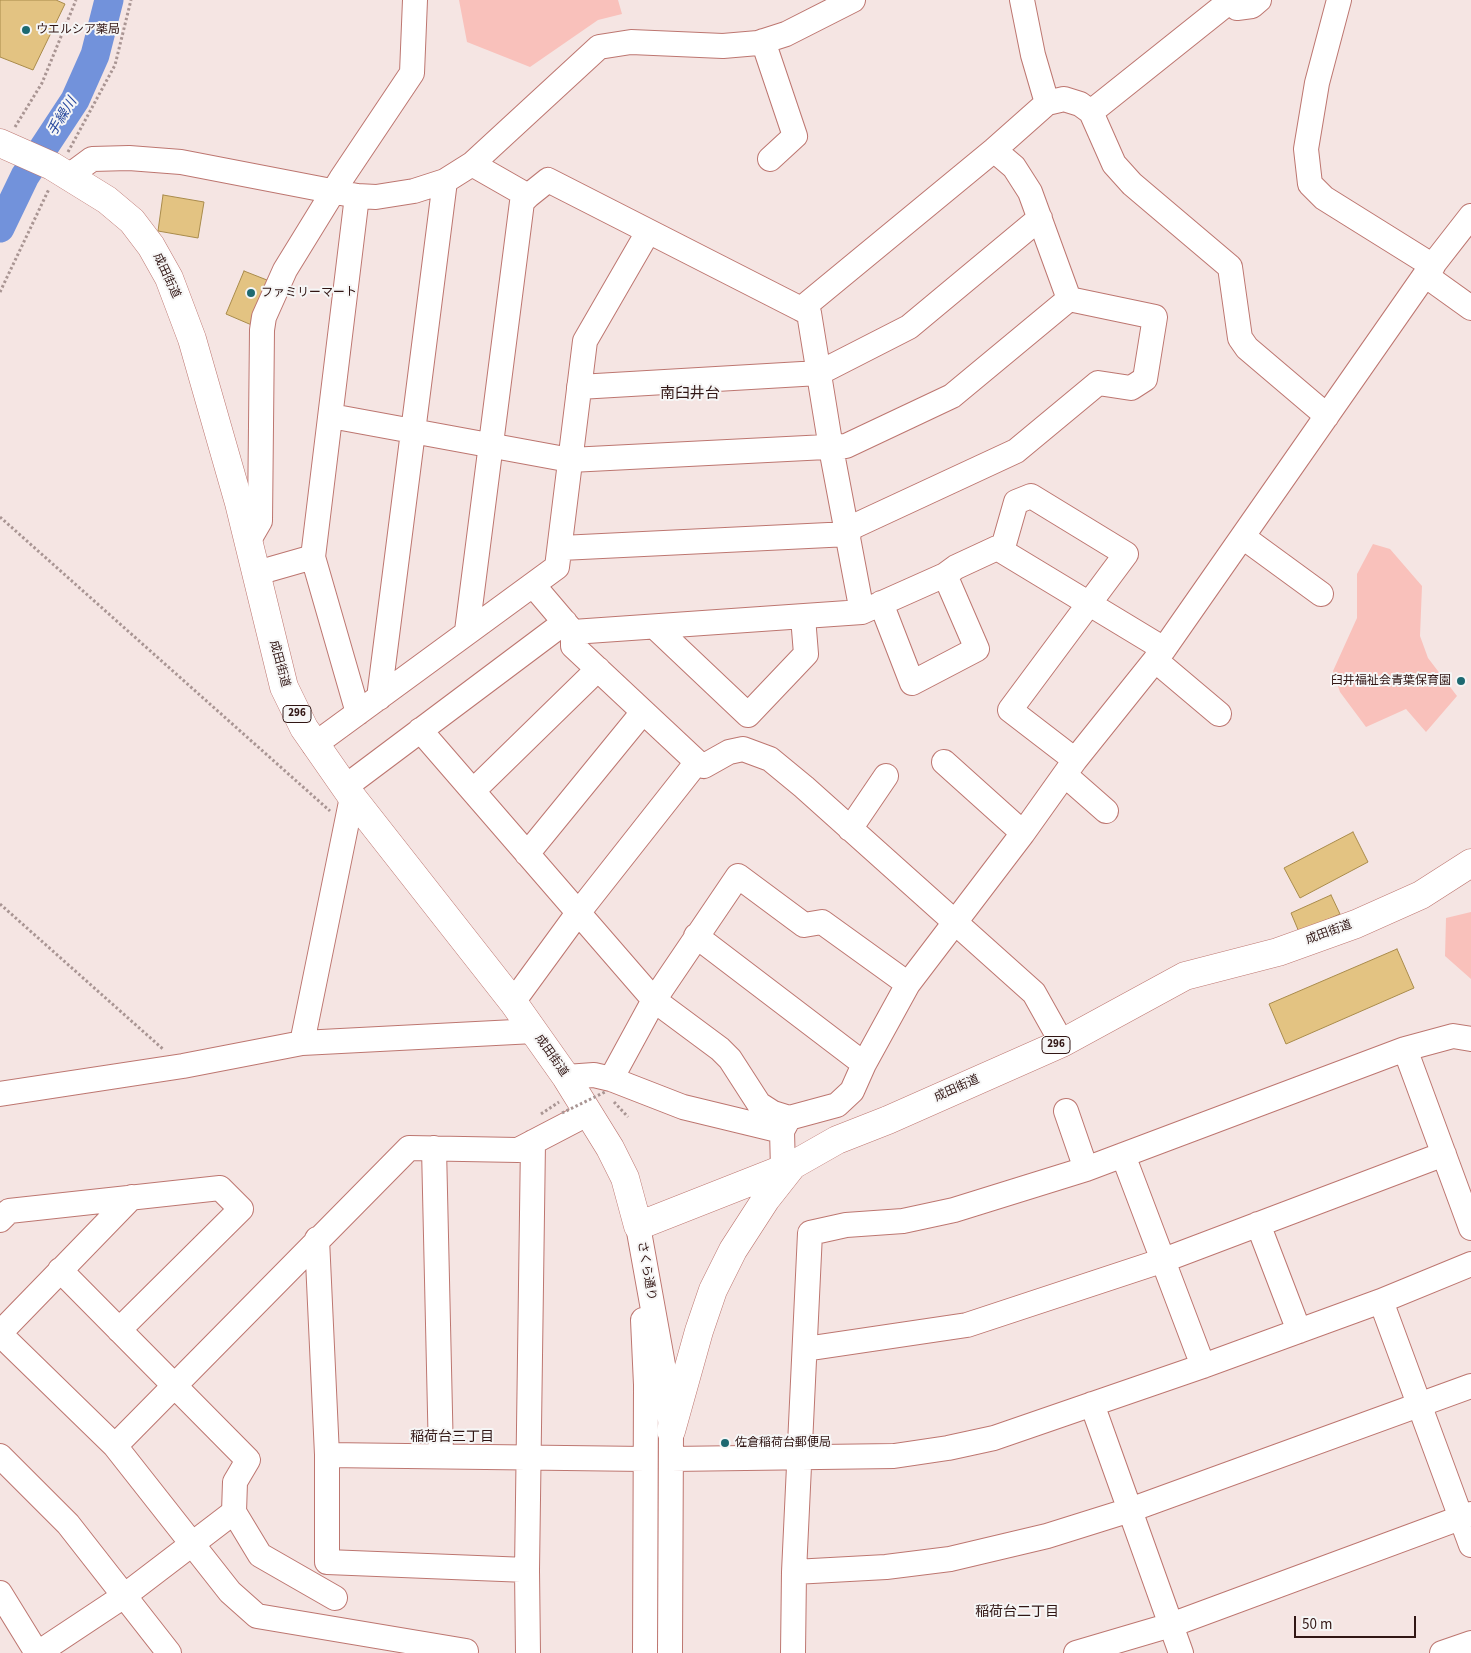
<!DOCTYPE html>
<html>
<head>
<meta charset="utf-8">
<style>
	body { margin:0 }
	#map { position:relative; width:1471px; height:1653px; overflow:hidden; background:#f5e5e3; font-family:"Source Sans 3",sans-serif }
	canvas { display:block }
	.scale { position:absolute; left:1294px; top:1616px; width:122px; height:22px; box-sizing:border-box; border:2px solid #311614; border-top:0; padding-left:6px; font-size:15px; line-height:18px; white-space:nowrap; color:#311614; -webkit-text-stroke:4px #f6f6f6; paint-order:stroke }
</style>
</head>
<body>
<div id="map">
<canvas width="1471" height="1653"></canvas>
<div class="scale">50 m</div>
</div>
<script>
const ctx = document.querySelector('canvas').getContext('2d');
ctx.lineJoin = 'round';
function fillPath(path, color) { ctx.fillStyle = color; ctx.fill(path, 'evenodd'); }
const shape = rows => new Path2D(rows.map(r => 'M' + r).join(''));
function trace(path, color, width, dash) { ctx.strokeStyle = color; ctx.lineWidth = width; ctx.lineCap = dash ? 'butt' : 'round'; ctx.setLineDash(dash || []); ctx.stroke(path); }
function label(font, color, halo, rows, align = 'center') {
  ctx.font = font + ' "Source Sans 3","Noto Sans JP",sans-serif'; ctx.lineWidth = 4; ctx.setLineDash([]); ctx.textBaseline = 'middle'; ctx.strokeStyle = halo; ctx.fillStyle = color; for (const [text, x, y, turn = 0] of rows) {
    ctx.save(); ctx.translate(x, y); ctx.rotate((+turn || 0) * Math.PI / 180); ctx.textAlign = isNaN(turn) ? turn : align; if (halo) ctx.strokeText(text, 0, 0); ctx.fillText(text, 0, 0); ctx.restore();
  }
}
fillPath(shape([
	[459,0,618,0,622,14,598,20,530,67,467,42],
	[1373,544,1390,549,1422,586,1420,636,1428,658,1457,696,1426,732,1406,709,1366,727,1340,692,1333,671,1357,618,1357,574],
	[1471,912,1471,979,1445,956,1446,918]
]), '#f9c1bb');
trace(shape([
	[0,228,25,176,75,100,95,55,109,0]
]), '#7292db', 29);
const building = shape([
	[0,0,56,0,65,4,33,70,0,57,0,0],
	[163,195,204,202,198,238,158,231,163,195],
	[244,271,272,282,254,326,226,314,244,271],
	[1353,832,1368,862,1300,898,1284,868,1353,832],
	[1331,895,1340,914,1299,932,1291,913,1331,895],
	[1397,949,1414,988,1286,1044,1269,1004,1397,949]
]);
fillPath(building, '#e3c382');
trace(building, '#a98b4b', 1);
const minor = shape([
	[1022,0,1033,55,1047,103],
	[1229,0,1237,8,1252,6,1259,0],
	[1339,0,1317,83,1306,149,1310,184,1324,198,1433,266],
	[763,41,795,136,770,159],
	[1091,112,1230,1],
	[994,150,1014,167,1030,192,1069,299],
	[472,164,528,196,548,180,801,309,994,150,1047,103,1064,99,1080,104,1091,112,1114,164,1132,184,1230,267,1240,338,1247,348,1327,416],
	[69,176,92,159,129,158,181,162,357,196,376,197,414,191,445,181,472,164,599,47,631,42,723,46,758,43,786,34,853,0],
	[357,196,313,557,358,713],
	[1425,275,1471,308],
	[801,309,809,313,831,448,862,612],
	[579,387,819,373,909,327,1040,218],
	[331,416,570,460,846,446,952,396,1069,299],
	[848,529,1016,451,1098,383,1131,388,1145,379,1155,317,1069,299],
	[1243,537,1321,594],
	[249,540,260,521,262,330,264,317,285,270,341,179,412,73,415,0],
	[561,548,849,534],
	[1002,551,1016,502,1031,496,1126,554,1010,710,1075,760],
	[257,573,313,557],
	[533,585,573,632,862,612,945,575,956,567,997,548,1164,649],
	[881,603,912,683,977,649,945,575],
	[655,627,748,715,806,654,803,617],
	[467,631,522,202,528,196],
	[1155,660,1219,714],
	[379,698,445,181],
	[420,730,654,1000,720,1049,730,1059,759,1104,773,1113,789,1118,837,1105,852,1091,864,1064,908,984,1023,833,1075,760,1164,649,1425,275,1471,216],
	[314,745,557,567,585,341,648,232],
	[697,762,704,766,729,752,743,749,770,759,804,787,1034,993,1062,1043],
	[944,762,1023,833],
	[1065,775,1106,811],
	[345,787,565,622],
	[473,791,598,669],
	[850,829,886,776],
	[527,854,643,712],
	[696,936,864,1064],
	[513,1002,578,913,697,762,573,646,573,632],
	[302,1043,352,797],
	[1405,1049,1471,1228],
	[566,1077,594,1075,611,1079,683,1107,782,1131],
	[611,1079,654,1000,738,876,804,925,822,922,908,984],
	[0,1094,183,1066,302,1043,534,1031],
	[1066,1111,1086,1169],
	[434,1148,441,1456],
	[1123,1155,1203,1366],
	[783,1169,782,1131,789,1118],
	[0,1220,9,1211,220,1188,241,1209,119,1330],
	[1258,1224,1299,1331],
	[638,1226,667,1387,671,1431,670,1653],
	[317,1239,327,1455,327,1562,527,1570],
	[60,1270,248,1460,235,1482,234,1512,260,1555,335,1598],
	[1381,1301,1471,1545],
	[643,1320,646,1385,645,1653],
	[0,1333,132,1197],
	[0,1334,115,1446,230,1592,257,1616,466,1651,465,1653],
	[805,1349,967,1325,1164,1260,1444,1154],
	[1092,1404,1181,1653],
	[115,1446,409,1148,518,1150,589,1113],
	[327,1455,645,1459],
	[0,1456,68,1524,169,1653],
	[671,1459,894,1456,948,1448,994,1438,1203,1366,1381,1301,1471,1264],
	[794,1572,886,1567,950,1559,1047,1536,1130,1510,1471,1386],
	[0,1593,37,1653],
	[38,1653,124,1596,234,1512],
	[528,1653,527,1570,533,1142],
	[793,1653,794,1572,810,1233,846,1225,903,1221,954,1210,1086,1169,1405,1049,1453,1036,1471,1039],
	[1076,1653,1171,1625,1471,1514],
	[1442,1653,1471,1643]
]);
const highway = shape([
	[0,143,52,166,107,200,132,221,151,246,169,278,192,339,239,503,284,687,304,728,352,797,513,1002,566,1077,610,1148,625,1178,638,1226,793,1165,837,1140,888,1120,1062,1043,1185,976,1278,952,1356,924,1421,895,1471,863],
	[671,1431,699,1331,713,1290,733,1250,766,1199,792,1166]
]);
trace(minor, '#bd7670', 26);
trace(highway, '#bd7670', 29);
trace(shape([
	[15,127,42,83,76,0],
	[68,152,115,65,131,0],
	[0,292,49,189],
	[0,517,330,811],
	[0,904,164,1050],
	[614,1102,628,1117],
	[541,1114,559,1102]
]), '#a99593', 3, [2.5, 2.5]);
trace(minor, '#fff', 24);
trace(highway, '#fff', 28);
trace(shape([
	[562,1113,605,1092]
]), '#a99593', 3, [2.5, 2.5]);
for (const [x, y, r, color] of [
	[26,30,5,"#1d6971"],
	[251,293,5,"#1d6971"],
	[1461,681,5,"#1d6971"],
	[725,1443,5,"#1d6971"]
]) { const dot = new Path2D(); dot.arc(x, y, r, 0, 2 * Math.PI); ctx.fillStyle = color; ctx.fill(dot); trace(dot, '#f6f6f6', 2); }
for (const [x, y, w] of [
	[297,714,28],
	[1056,1045,28]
]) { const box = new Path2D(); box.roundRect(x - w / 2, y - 8.5, w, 17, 4); ctx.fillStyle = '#f6f6f6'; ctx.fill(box); trace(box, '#311614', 1); }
label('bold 11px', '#311614', null, [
	["296",297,714],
	["296",1056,1045]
]);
label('12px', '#311614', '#f6f6f6', [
	["ウエルシア薬局",36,30],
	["ファミリーマート",261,293],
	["臼井福祉会青葉保育園",1451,681,"right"],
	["佐倉稲荷台郵便局",735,1443]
], 'left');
label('12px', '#311614', '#f6f6f6', [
	["成田街道",166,276,65],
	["成田街道",279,664,75],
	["成田街道",1329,933,-20],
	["成田街道",551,1056,55],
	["成田街道",957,1089,-24],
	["さくら通り",646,1271,80]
]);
label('italic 14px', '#28499e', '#f6f6f6', [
	["手繰川",63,117,-58]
]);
label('14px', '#311614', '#f6f6f6', [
	["稲荷台三丁目",452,1438],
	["稲荷台二丁目",1017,1613]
]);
label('15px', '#311614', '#f6f6f6', [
	["南臼井台",690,395]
]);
</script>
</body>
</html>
